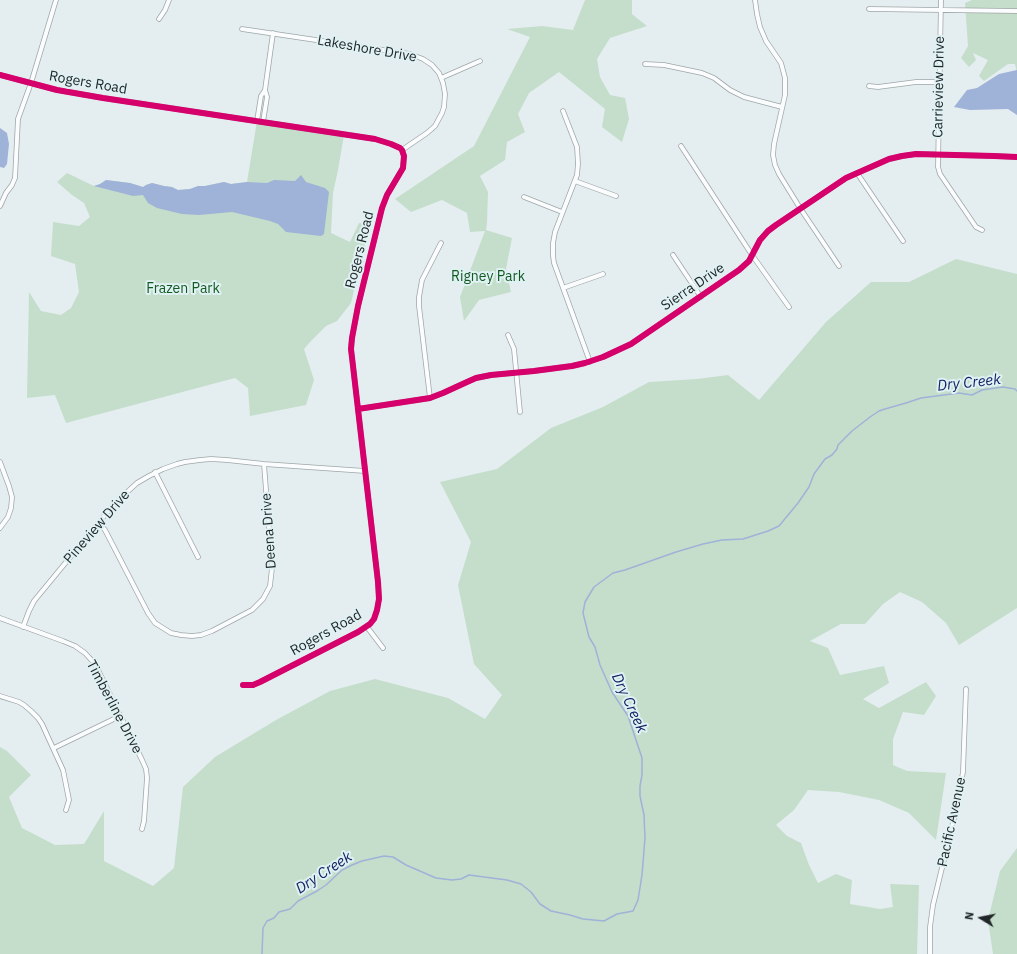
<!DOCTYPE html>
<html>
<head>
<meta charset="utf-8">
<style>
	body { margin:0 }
	#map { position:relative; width:1017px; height:954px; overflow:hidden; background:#e4eef0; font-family:"IBM Plex Sans",sans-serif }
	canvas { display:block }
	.north { position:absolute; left:961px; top:898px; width:40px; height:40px; -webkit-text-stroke:3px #e0f1f4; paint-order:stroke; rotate:280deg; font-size:11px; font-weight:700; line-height:16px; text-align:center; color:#212728 }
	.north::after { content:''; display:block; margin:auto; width:14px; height:18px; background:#212728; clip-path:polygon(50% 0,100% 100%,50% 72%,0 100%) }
</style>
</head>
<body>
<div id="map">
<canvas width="1017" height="954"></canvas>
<div class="north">N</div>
</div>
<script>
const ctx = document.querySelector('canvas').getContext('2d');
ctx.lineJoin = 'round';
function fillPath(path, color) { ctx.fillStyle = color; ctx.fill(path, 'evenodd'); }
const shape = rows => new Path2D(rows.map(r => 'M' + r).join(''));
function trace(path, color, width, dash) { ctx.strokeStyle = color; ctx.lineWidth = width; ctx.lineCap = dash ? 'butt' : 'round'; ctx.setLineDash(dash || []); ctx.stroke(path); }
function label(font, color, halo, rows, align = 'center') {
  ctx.font = font + ' "IBM Plex Sans",sans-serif'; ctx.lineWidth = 4; ctx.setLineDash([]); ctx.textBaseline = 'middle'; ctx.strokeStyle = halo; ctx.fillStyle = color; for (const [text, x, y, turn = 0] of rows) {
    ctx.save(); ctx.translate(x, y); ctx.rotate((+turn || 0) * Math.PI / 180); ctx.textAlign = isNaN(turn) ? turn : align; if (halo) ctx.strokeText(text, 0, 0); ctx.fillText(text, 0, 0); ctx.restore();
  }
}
fillPath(shape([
	[585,0,632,0,632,14,647,26,610,38,597,59,600,77,610,95,625,98,629,119,622,142,602,127,605,109,559,72,529,93,518,114,525,132,507,142,505,160,480,176,488,192,487,223,486,230,512,238,506,269,511,292,479,300,464,321,460,297,485,231,470,232,467,213,442,200,411,212,395,199,474,146,530,37,507,29,542,26,573,30],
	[972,0,1017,0,1017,73,1015,64,1008,64,984,81,979,76,988,60,973,53,976,60,969,67,961,58,968,46,965,3],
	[257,121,344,135,338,170,333,193,331,233,350,242,359,223,370,224,367,236,351,303,337,321,326,326,311,341,304,349,314,380,306,405,250,416,248,388,235,378,66,423,55,395,27,398,29,292,41,311,61,315,71,308,79,292,75,264,51,256,53,222,79,226,90,217,84,203,72,195,57,182,67,173,94,186,100,184,106,180,130,183,143,187,146,185,152,183,164,186,172,187,178,190,190,189,198,186,205,186,224,182,231,184,247,182],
	[956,259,1017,274,1017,608,959,645,946,623,922,602,900,592,883,604,865,624,841,624,810,641,828,648,840,675,884,666,889,683,863,699,879,708,926,682,936,696,924,715,903,712,893,739,893,765,907,771,946,773,936,840,909,813,879,800,839,792,808,790,794,810,776,825,787,836,801,843,809,865,818,883,836,874,852,880,850,904,880,909,893,907,890,884,919,885,917,954,0,954,0,747,7,751,31,775,9,797,22,828,55,845,84,844,104,811,104,861,153,886,174,868,183,787,215,757,276,720,330,691,375,679,448,698,485,719,502,695,474,664,458,585,471,542,440,482,497,469,551,428,603,407,649,382,697,379,728,375,759,400,826,322,871,282,909,282],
	[1017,848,1017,954,993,954,988,920,1000,871]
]), '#c5decb');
fillPath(shape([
	[1017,70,1017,115,1008,109,970,110,954,107,967,90,977,88,999,74],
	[0,128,7,133,9,144,7,164,4,168,0,167],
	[301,175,306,182,325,188,329,192,324,234,321,236,286,232,278,224,270,221,232,212,199,215,182,214,157,208,148,203,143,195,133,196,94,186,100,184,106,180,130,183,143,187,146,185,152,183,164,186,172,187,178,190,190,189,198,186,205,186,224,182,231,184,247,182,267,183,274,180,295,181]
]), '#9fb2d8');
trace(shape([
	[262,954,263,928,267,921,274,918,279,912,290,909,298,901,317,891,326,885,342,870,352,865,362,861,384,856,393,857,406,865,436,878,452,880,461,879,469,875,507,880,521,884,531,892,540,904,551,911,570,915,583,919,604,921,617,914,633,911,638,900,642,875,645,838,644,815,640,796,640,786,642,775,642,758,628,716,612,692,600,665,595,647,589,637,583,613,585,602,594,587,613,573,625,570,676,552,703,544,722,540,743,539,768,531,779,526,798,503,809,487,814,474,825,459,832,455,837,449,838,445,852,431,870,417,879,411,885,409,906,403,921,398,959,393,972,395,982,390,1003,387,1015,389,1017,391]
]), '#9fb2d8', 1.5);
const minor = shape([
	[755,0,757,14,760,27,766,41,781,63,785,78,785,95,774,144,773,155,775,165,779,174,800,208,839,266],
	[941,0,938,167,940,174,976,227,982,230],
	[869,9,1017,11],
	[159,19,165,10,169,0],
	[242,29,410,54,423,59,432,65,439,73,443,83,445,94,444,107,442,113,435,126,427,133,402,150],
	[645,64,664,65,702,73,714,78,730,90,744,97,782,107],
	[0,75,57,90,103,98,375,139,391,144,400,148,402,150,404,156,403,168,387,195,382,208,358,306,352,338,351,349,353,366,378,582,379,599,377,610,374,619,370,624,358,632,260,682,253,685,243,685],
	[441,78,480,61],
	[869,86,878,87,916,82,939,82],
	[563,111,577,147,578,164,577,175,555,232,553,243,553,256,554,263,590,362],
	[257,121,261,96,265,90,273,33],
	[263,122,267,97,265,90],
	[681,146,752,255,789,307],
	[857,173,903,241],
	[575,181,616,196],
	[524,197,562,212],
	[0,206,6,193,12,185,15,178,18,119,31,83,56,0],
	[673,255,701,297],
	[563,288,603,274],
	[508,335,514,349,520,412],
	[430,398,419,306,419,297,422,280,441,243],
	[358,409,430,398,443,393,467,382,476,378,491,375,534,371,572,366,585,363,603,357,631,344,739,270,749,261,760,240,768,231,776,225,846,178,889,159,902,156,916,154,994,156,1017,157],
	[0,462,9,486,12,497,11,508,8,517,0,528],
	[155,472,198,557],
	[99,523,105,530,148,613,155,623,171,633,181,635,192,636,201,635,212,631,252,610,263,599,270,586,272,568,264,464],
	[0,618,63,641,75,646,85,653,95,664,142,760,146,769,147,778,144,821,142,829],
	[23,627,29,611,34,601,114,504,125,494,137,483,149,476,163,469,177,464,185,462,200,460,211,459,227,460,264,464,365,471],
	[367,627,383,648],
	[0,696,19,702,24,705,31,711,38,718,42,724,63,770,69,800,66,810],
	[54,748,120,716],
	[930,954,930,927,933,905,955,814,963,772,966,689]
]);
trace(minor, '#9fa6a7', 5.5);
trace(minor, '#fbfcfd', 4);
trace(shape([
	[0,75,57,90,103,98,375,139,391,144,400,148,402,150,404,156,403,168,387,195,382,208,358,306,352,338,351,349,353,366,378,582,379,599,377,610,374,619,370,624,358,632,260,682,253,685,243,685],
	[358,409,430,398,443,393,467,382,476,378,491,375,534,371,572,366,585,363,603,357,631,344,739,270,749,261,760,240,768,231,776,225,846,178,889,159,902,156,916,154,994,156,1017,157]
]), '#d6006c', 6);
label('14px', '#212728', '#e0f1f4', [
	["Lakeshore Drive",367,49,10],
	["Rogers Road",88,83,10],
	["Carrieview Drive",939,87,-89],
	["Rogers Road",360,250,-76],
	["Sierra Drive",693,287,-34],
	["Pineview Drive",97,527,-49],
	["Deena Drive",269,531,-94],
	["Rogers Road",326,633,-29],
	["Timberline Drive",114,707,62],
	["Pacific Avenue",952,822,-78]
]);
label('14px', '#135a21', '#e0f1f4', [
	["Rigney Park",488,277],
	["Frazen Park",183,289]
]);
label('italic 15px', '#122564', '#e0f1f4', [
	["Dry Creek",969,383,-6],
	["Dry Creek",629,703,65],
	["Dry Creek",324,873,-33]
]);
</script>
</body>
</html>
